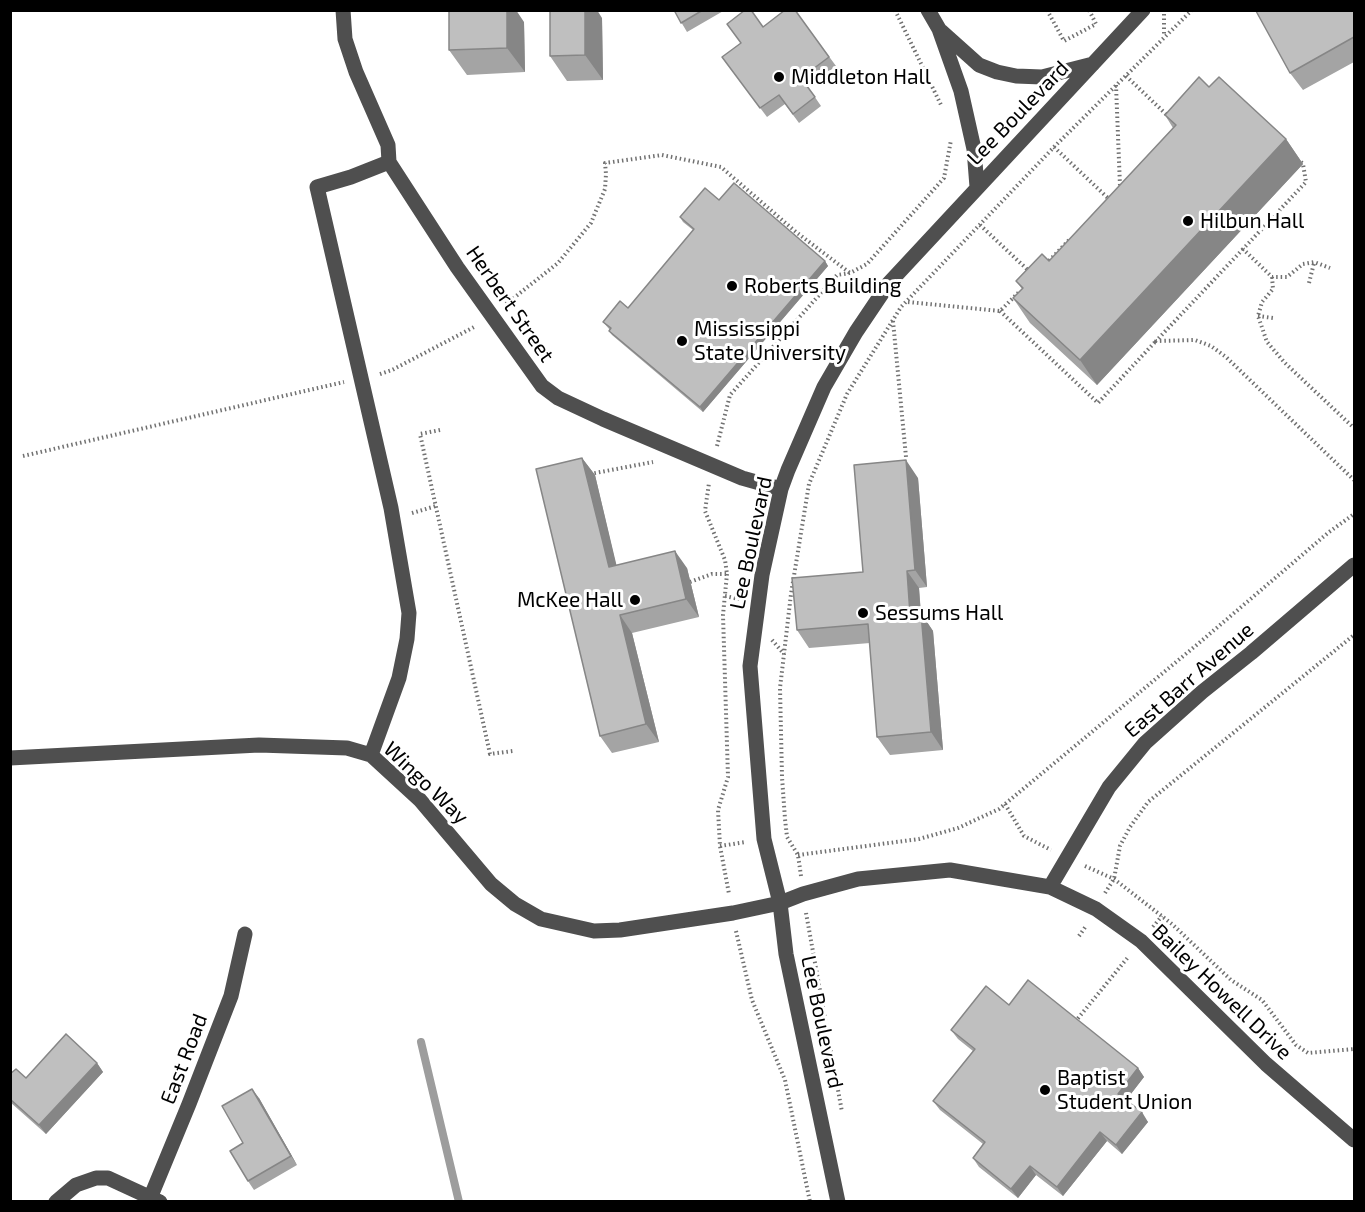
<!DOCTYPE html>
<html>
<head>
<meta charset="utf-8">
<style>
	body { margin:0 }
	#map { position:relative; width:1365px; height:1212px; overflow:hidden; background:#fff; font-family:"Exo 2",sans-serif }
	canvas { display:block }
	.frame { position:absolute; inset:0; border:12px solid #000; pointer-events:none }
</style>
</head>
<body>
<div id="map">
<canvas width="1365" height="1212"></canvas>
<div class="frame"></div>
</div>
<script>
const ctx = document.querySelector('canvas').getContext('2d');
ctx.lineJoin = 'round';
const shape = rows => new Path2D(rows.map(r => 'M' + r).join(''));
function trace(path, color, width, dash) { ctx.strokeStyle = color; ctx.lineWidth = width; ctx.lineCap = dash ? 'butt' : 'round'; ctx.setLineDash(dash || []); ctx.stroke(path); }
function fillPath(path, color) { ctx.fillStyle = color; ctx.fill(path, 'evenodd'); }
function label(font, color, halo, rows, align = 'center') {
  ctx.font = font + ' "Exo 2",sans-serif'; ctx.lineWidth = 6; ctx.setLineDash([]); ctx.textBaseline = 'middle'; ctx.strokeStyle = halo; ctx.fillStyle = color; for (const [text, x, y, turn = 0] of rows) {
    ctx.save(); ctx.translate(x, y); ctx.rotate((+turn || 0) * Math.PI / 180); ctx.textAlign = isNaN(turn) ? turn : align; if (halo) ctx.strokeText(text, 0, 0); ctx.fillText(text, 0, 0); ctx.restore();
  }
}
trace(shape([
	[421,1042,459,1202]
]), '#9d9d9d', 8);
trace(shape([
	[895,10,942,107],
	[1047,10,1064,41,1096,24,1089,10],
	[1164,14,1164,36],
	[1126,76,1169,117],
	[1116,85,1120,186,1122,185],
	[1054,147,1110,200],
	[1301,162,1303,164,1306,182,1243,249,1272,277,1287,277,1303,264,1314,262,1330,268],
	[980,225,1030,272],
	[1243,249,1156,341,1195,340,1211,346,1226,357,1354,480],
	[1046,264,1070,239],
	[1272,277,1273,289,1262,302,1258,316,1267,342,1285,363,1354,428],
	[1309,283,1314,263],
	[908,302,1000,311,1019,292],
	[506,304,558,263,591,223,605,189,606,174,605,163,662,155,721,167,796,232,850,273],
	[1000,311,1098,403,1156,341],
	[1258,316,1273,318],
	[893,321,906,457],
	[380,374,392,370,476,326],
	[440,430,420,434,490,754,513,751],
	[717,446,730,395,837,275,850,273,867,264,944,178,951,140],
	[23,456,344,382],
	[590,474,653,462],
	[412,513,436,506],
	[727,574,723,615,728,777,718,810,720,846,729,894],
	[690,582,712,574,727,574,725,560,705,511,709,483],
	[725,596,739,599],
	[772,640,784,654],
	[1005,804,1024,836,1051,850],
	[720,846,746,842],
	[798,855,919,839,958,828,999,809,1199,643,1329,532,1354,514],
	[1085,866,1114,879,1172,924,1231,980,1262,1000,1296,1045,1308,1053,1354,1049],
	[801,876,798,855,787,837,785,819,782,777,780,688,791,594,809,484,847,394,901,307,1054,147,1192,10],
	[1105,893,1114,879,1120,846,1130,827,1148,802,1354,635],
	[806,913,842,1112],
	[1153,927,1162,916],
	[736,931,752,1000,785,1080,810,1202],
	[1079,936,1086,926],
	[1075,1022,1129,956]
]), '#717171', 4, [1.5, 3]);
trace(shape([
	[343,10,345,39,356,72,388,145,389,162,457,267,542,386,558,398,603,419,742,478,781,489],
	[928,10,939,29,961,91,974,149,977,187],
	[941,31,979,65,997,72,1016,76,1042,77,1093,64],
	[371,755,399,678,407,639,409,613,391,508,317,187,351,177,389,162],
	[10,758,259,745,347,748,371,755,420,800,491,884,515,904,541,919,594,931,620,930,733,913,780,903,803,894,858,879,950,870,1050,887,1096,909,1141,941,1266,1064,1354,1140],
	[1050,887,1109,787,1145,743,1202,692,1251,653,1354,565],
	[151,1196,189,1104,231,996,245,934],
	[56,1202,76,1185,96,1178,108,1178,160,1202],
	[838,1202,786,954,780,903,764,839,750,666,762,575,781,489,788,470,824,387,856,332,889,283,1143,10]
]), '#4f4f4f', 15);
fillPath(shape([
	[674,10,725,10,687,32],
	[795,10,836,66,808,87,821,106,799,123,785,104,767,117,722,57,763,27],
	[1354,10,1354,62,1303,90,1290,73],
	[602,18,603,80,567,81,550,56],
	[524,22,525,72,467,75,449,50],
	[1209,87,1286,139,1303,164,1097,385,1030,323,1013,298,1022,289,1016,281,1049,261,1173,128,1165,115],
	[719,200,825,261,828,266,703,412,612,335,609,331,610,330,603,322,628,308,693,230,683,222,680,217],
	[582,458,595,475,616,565,687,568,699,617,632,633,659,742,612,753,600,736],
	[918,478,927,587,919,588,921,613,933,631,943,750,890,755,877,737,870,643,809,648,797,630,863,572],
	[1009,1005,1138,1068,1144,1077,1126,1100,1148,1122,1122,1154,1107,1141,1063,1196,1036,1175,1018,1198,979,1167,973,1158,983,1144,940,1110,933,1101,973,1051,958,1039,951,1030],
	[97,1063,103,1072,46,1134,10,1102,10,1074,26,1078],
	[259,1098,297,1165,254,1190,248,1181,243,1143]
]), '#a4a4a4');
fillPath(shape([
	[507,10,516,10,524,22,525,72,507,48],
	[585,10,597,10,602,18,603,80,585,55],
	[1286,139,1303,164,1097,385,1080,360],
	[825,261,828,266,703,412,700,407],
	[582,458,595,475,621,584,609,567],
	[906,460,918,478,927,587,915,570],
	[675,551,687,568,699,617,686,599],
	[907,571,919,588,922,632,910,614],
	[921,613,933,631,943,750,931,732],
	[620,615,632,633,659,742,646,724],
	[97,1063,103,1072,46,1134,39,1125],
	[1138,1068,1144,1077,1124,1103,1118,1094],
	[252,1089,259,1098,297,1165,291,1156],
	[1142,1112,1148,1122,1122,1154,1116,1145],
	[1100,1132,1107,1141,1063,1196,1057,1187],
	[1030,1166,1036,1175,1018,1198,1011,1189]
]), '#868686');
const building = shape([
	[449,10,507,10,507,48,449,50,449,10],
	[550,10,585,10,585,55,550,56,550,10],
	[674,10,703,10,681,23,674,10],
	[745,10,751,10,763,27,785,10,795,10,829,57,801,78,815,97,793,114,779,95,760,108,722,57,741,43,727,24,745,10],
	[1258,10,1354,10,1354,37,1290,73,1256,11,1258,10],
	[1199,77,1209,87,1219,77,1286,139,1080,360,1013,298,1023,288,1016,281,1042,254,1049,261,1176,125,1165,115,1199,77],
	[734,183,825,261,700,407,609,331,611,328,603,322,620,301,628,308,694,229,680,217,705,188,719,200,734,183],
	[582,458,609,567,675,551,686,599,620,615,646,724,600,736,536,469,582,458],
	[906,460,915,570,907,571,910,614,921,613,931,732,877,737,868,624,797,630,792,578,863,572,854,465,906,460],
	[1028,980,1138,1068,1118,1094,1142,1112,1116,1145,1100,1132,1057,1187,1030,1166,1011,1189,973,1158,985,1142,933,1101,975,1049,951,1030,986,986,1009,1005,1028,980],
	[66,1034,97,1063,39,1125,10,1099,10,1074,16,1069,26,1078,66,1034],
	[252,1089,291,1156,248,1181,230,1151,243,1143,222,1106,252,1089]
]);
fillPath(building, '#bfbfbf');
trace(building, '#868686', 1.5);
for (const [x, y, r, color] of [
	[779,77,6,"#000"],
	[1188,221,6,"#000"],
	[732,286,6,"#000"],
	[682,341,6,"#000"],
	[635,600,6,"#000"],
	[863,613,6,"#000"],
	[1045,1090,6,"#000"]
]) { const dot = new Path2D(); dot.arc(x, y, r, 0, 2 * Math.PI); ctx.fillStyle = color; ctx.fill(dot); trace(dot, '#fff', 2); }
label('21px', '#000', '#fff', [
	["Middleton Hall",791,77],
	["Hilbun Hall",1200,221],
	["Roberts Building",744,286],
	["Mississippi",694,329],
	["State University",694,353],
	["McKee Hall",623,600,"right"],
	["Sessums Hall",875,613],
	["Baptist",1057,1078],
	["Student Union",1057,1102]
], 'left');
label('21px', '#000', '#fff', [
	["Lee Boulevard",1018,113,-46],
	["Herbert Street",510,304,55],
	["Lee Boulevard",751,543,-78],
	["East Barr Avenue",1189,680,-41],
	["Wingo Way",426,783,44],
	["Bailey Howell Drive",1222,992,44],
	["Lee Boulevard",822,1022,78],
	["East Road",184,1059,-69]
]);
</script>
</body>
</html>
